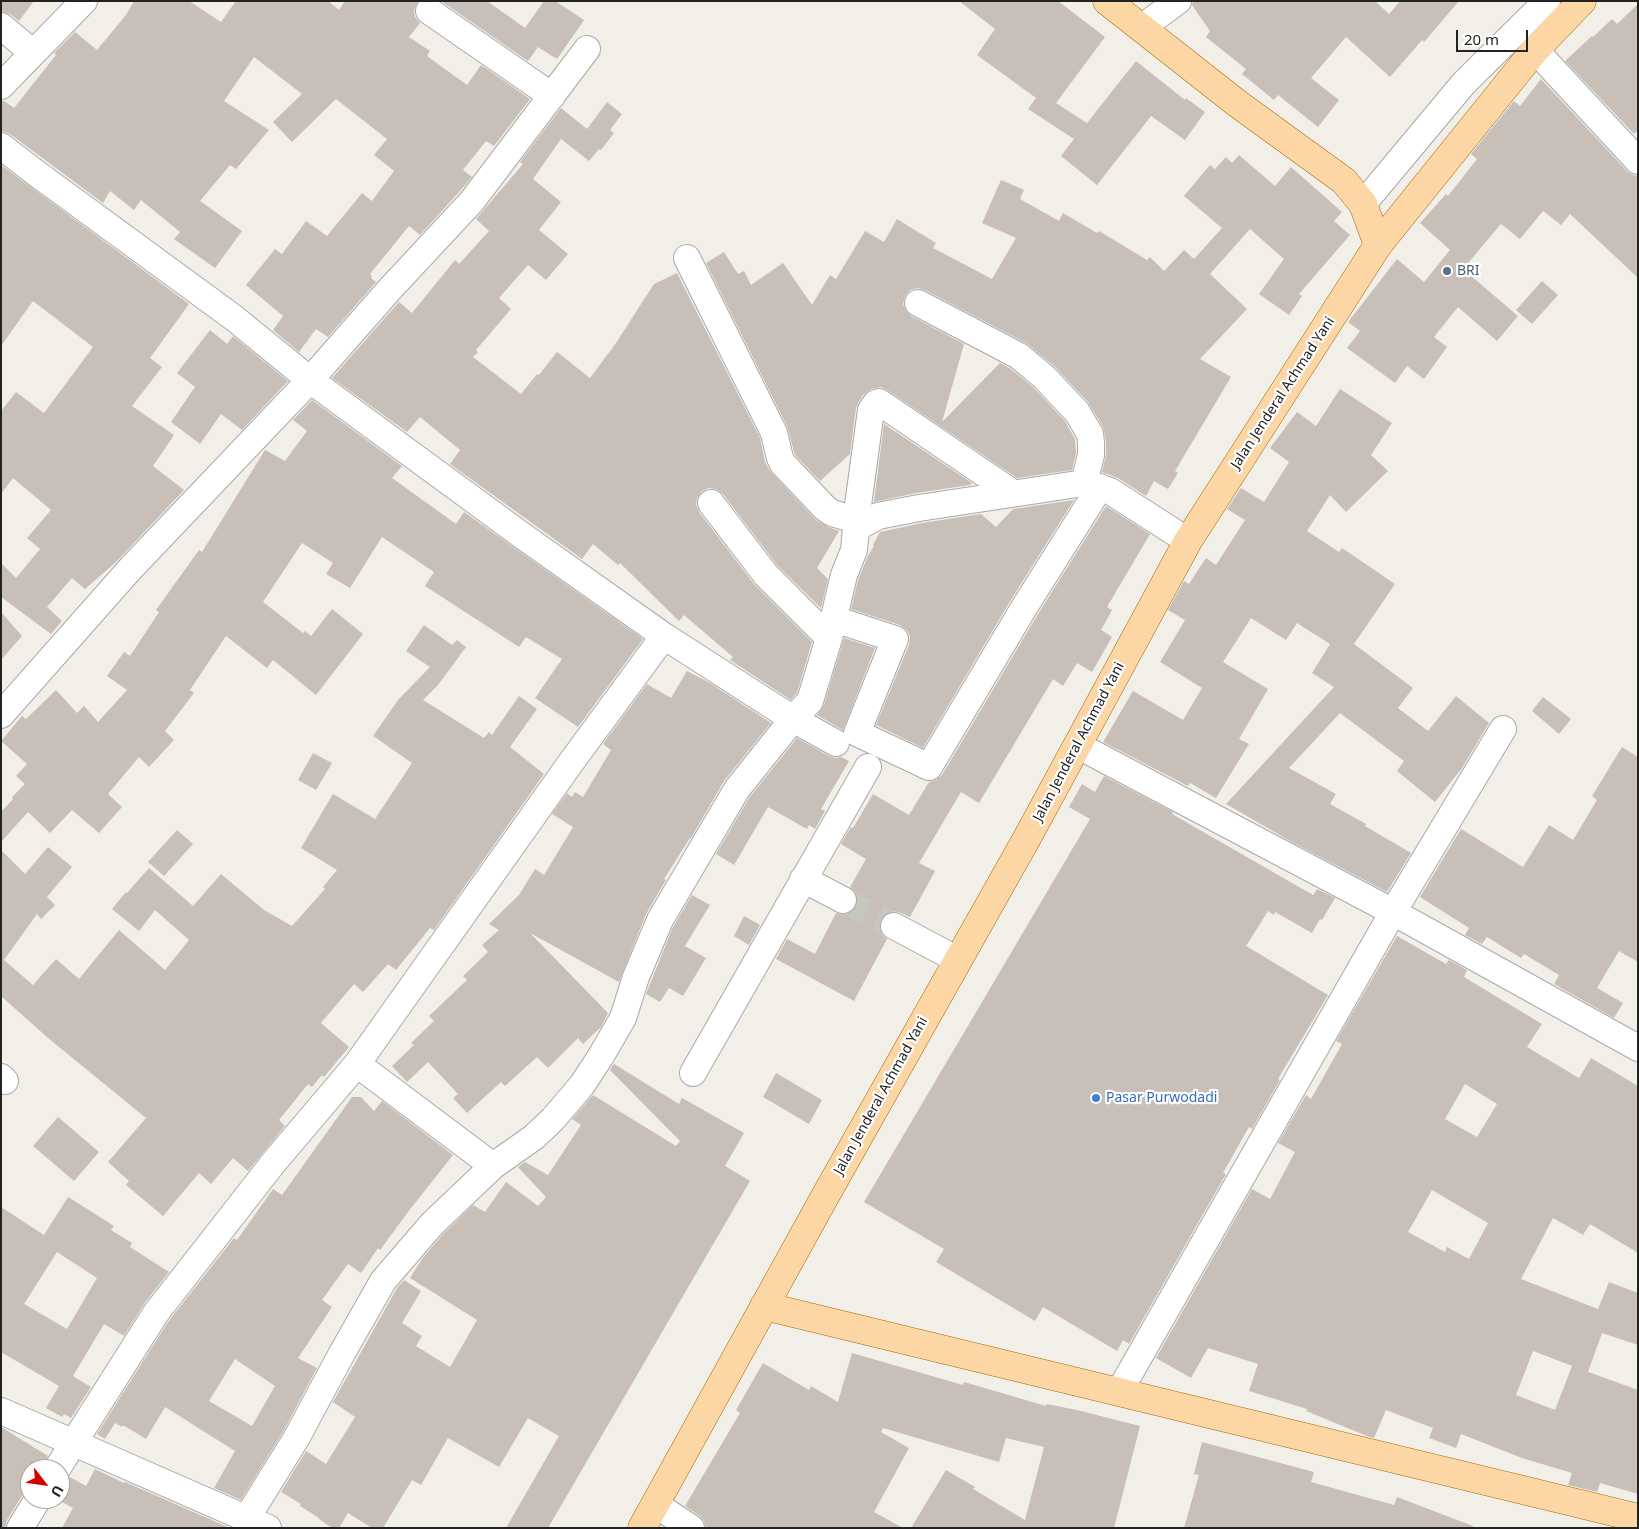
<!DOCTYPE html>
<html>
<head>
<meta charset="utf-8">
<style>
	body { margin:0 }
	#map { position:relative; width:1639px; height:1529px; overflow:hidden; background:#f2efe9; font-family:"Noto Sans",sans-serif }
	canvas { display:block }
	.frame { position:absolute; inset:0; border:2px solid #222; pointer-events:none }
	.north { position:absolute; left:20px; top:1459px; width:50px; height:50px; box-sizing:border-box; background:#fff; border:1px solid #a7a7a7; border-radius:50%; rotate:120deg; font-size:14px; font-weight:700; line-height:20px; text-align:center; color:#222 }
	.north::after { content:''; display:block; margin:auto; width:18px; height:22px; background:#d40000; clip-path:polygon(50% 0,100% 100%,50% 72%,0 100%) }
	.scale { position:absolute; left:1456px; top:30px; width:72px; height:22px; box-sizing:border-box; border:2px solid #222; border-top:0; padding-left:6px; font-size:15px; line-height:18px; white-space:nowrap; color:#222; -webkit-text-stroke:4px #fff; paint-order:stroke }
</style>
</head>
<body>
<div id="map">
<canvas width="1639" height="1529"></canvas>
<div class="frame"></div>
<div class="north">U</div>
<div class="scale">20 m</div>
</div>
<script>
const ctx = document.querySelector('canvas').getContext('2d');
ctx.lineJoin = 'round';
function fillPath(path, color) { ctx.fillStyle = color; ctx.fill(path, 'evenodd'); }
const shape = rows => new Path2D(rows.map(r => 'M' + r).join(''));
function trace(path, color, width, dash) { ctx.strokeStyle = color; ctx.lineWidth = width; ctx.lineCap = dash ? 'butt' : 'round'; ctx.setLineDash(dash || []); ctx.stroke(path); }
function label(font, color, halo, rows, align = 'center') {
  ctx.font = font + ' "Noto Sans",sans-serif'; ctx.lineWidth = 4.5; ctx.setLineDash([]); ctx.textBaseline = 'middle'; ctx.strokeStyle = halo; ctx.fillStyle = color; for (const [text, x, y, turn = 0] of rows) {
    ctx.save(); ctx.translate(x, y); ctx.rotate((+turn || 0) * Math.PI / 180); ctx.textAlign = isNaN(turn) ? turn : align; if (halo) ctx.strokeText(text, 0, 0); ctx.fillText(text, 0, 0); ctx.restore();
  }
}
fillPath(shape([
	[1,1,34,1,19,21,10,14,1,11],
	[134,1,189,1,221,22,236,1,328,1,339,10,345,1,418,1,414,10,415,17,420,23,409,37,430,51,427,56,467,85,481,65,530,99,494,146,486,141,463,170,472,177,460,191,420,235,409,226,370,274,372,276,371,278,376,282,328,337,316,329,299,352,273,330,283,316,246,285,275,249,282,254,306,221,327,236,362,193,372,201,394,171,374,155,387,139,336,99,292,142,273,122,302,94,254,57,224,101,269,130,236,169,230,165,200,201,242,231,215,268,174,239,180,232,141,200,134,210,110,191,103,203,10,134,1,131,1,101,4,101,14,108,56,55,54,53,75,32,97,50,126,15],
	[441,1,487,1,525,28,544,1,555,1,584,20,557,59,538,47,528,61],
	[959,1,1058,1,1105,37,1056,103,1087,123,1136,61,1185,100,1186,98,1205,112,1185,140,1151,116,1097,185,1061,156,1074,139,1028,109,1036,98,977,55,995,29],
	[1193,1,1375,1,1389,14,1400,1,1459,1,1424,42,1422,40,1390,77,1346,37,1311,78,1339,100,1318,127,1278,95,1274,100,1242,74,1246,69,1206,37,1210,31,1192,5],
	[1638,4,1638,130,1634,134,1565,61,1592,36,1593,37,1612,19,1617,24],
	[1541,79,1627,171,1633,175,1638,176,1638,278,1570,214,1561,225,1543,211,1520,239,1501,224,1463,269,1518,316,1497,341,1458,307,1434,337,1447,347,1424,379,1407,366,1395,383,1347,348,1360,331,1348,322,1397,259,1424,282,1450,250,1420,223,1446,194,1448,196,1477,159,1471,154,1514,101,1520,106],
	[607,102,622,114,610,130,614,133,601,150,599,149,589,161,561,139,533,179,561,202,539,230,568,254,546,280,528,265,499,298,511,309,476,350,478,352,473,357,521,394,537,374,539,375,557,352,590,378,616,343,654,284,677,273,760,438,765,462,770,471,816,520,828,527,839,531,817,568,828,579,821,608,777,565,723,494,716,489,709,488,702,491,697,498,696,505,699,512,754,584,812,642,797,693,791,700,730,660,733,657,684,615,679,621,620,563,618,565,593,544,582,559,450,464,460,450,420,417,407,432,332,378,399,302,412,313,455,260,459,264,489,231,476,219,523,164,520,162,561,108,587,129],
	[1239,155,1275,186,1291,167,1342,212,1334,221,1350,235,1299,294,1302,296,1289,315,1259,294,1284,259,1250,229,1210,274,1247,309,1200,359,1231,377,1175,471,1178,473,1168,489,1154,481,1146,496,1118,478,1102,472,1106,455,1106,441,1103,427,1088,402,1054,366,1026,343,925,290,918,288,910,290,905,296,903,304,906,311,911,316,964,344,942,422,1000,363,1011,369,1034,388,1065,421,1075,439,1076,453,1072,470,1017,478,887,390,881,387,871,389,864,394,859,401,856,408,850,454,820,481,795,455,787,426,706,263,724,252,738,274,744,271,751,285,783,263,812,305,830,275,836,279,865,231,884,242,897,219,936,243,933,248,992,279,1016,238,982,223,1001,180,1024,190,1020,199,1059,221,1063,213,1097,233,1099,231,1147,260,1150,257,1164,271,1184,250,1194,259,1222,228,1184,196,1210,165,1215,169,1226,157,1232,163],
	[1,165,189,304,150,358,162,367,132,406,174,435,153,466,184,490,116,562,85,589,72,578,47,607,62,621,51,634,1,597,1,563,16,578,40,549,27,538,51,510,13,478,1,494,1,411,16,392,44,413,93,347,33,301,1,346],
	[1542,281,1558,295,1532,324,1516,310],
	[210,330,227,344,233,336,288,381,242,430,221,414,200,444,171,422,195,387,177,373],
	[1340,389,1392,423,1371,455,1388,471,1346,512,1330,495,1307,531,1339,552,1342,548,1395,584,1354,644,1413,688,1398,708,1428,731,1456,696,1489,723,1462,768,1435,802,1397,771,1404,761,1340,713,1289,768,1336,794,1330,804,1366,824,1365,826,1411,853,1387,892,1290,841,1226,804,1334,687,1312,673,1330,644,1297,623,1286,640,1251,618,1223,662,1268,689,1239,739,1249,744,1216,798,1190,783,1188,786,1103,742,1133,691,1183,720,1202,688,1160,662,1185,620,1168,610,1184,581,1189,584,1206,558,1216,565,1245,520,1227,509,1241,488,1264,502,1289,462,1270,448,1297,412,1316,426],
	[312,400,402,466,392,478,456,524,464,512,643,639,578,727,535,698,562,659,526,637,519,647,425,586,434,572,382,537,350,588,326,574,333,563,302,543,263,602,303,633,305,631,311,636,332,609,363,634,316,695,273,660,267,668,226,636,190,690,194,693,165,731,174,740,149,767,139,757,108,794,122,807,99,833,72,810,50,833,28,812,1,842,1,812,13,799,12,797,25,784,16,776,27,764,1,741,22,716,26,719,56,690,77,713,84,706,98,722,127,690,107,676,124,652,130,656,159,612,156,610,199,550,202,552,265,450,285,461,307,431,293,420],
	[884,424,972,483,970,485,916,493,874,502],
	[1074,500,1012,598,923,748,876,725,909,645,910,637,907,630,900,625,851,609,858,580,868,556,874,546,873,545,880,532,922,523,981,514,996,527,1013,509],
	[1106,506,1150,534,1107,607,1112,610,1101,630,1112,637,1092,672,1077,663,1063,686,1053,679,979,803,961,792,919,863,935,871,910,917,901,913,893,911,886,914,881,919,879,926,881,934,887,939,854,1001,776,959,787,939,815,954,836,913,844,915,851,913,856,907,858,899,856,892,850,887,866,859,841,844,851,827,853,828,873,794,909,815,929,782,936,780,942,775,1038,614],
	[1,612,22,636,1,660],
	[424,625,452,645,457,640,466,647,438,685,423,700,484,738,489,732,492,735,519,696,537,709,510,747,544,774,434,930,430,928,396,970,388,964,363,992,354,984,321,1023,349,1047,324,1077,322,1075,312,1087,308,1084,279,1120,285,1126,248,1171,233,1158,211,1184,199,1173,163,1216,126,1185,129,1181,108,1162,146,1118,48,1038,1,996,1,850,25,874,48,847,72,867,47,897,55,905,41,919,37,914,4,960,33,985,56,959,79,979,119,930,165,970,189,940,155,910,139,931,112,909,126,892,127,893,149,868,193,906,221,874,264,910,292,926,325,889,323,887,337,870,301,848,333,794,375,819,412,763,373,736,398,700,430,667,406,651],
	[844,638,875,648,843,730,817,715,824,705],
	[687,671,710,683,771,723,724,781,691,838,690,838,664,879,666,880,646,914,619,982,530,933,608,1013,601,1027,583,1044,578,1038,548,1068,537,1057,505,1086,501,1082,467,1113,453,1098,458,1094,428,1062,407,1082,392,1066,414,1045,411,1043,434,1021,429,1016,467,980,463,976,488,952,482,945,499,930,489,924,519,895,535,869,544,875,573,827,552,814,567,793,572,797,575,792,583,797,611,750,603,744,647,684,671,698],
	[1543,697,1571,719,1559,734,1532,711],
	[797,738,829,756,836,758,841,757,849,761,821,809,825,811,815,829,809,825,807,829,768,807,734,865,716,854,749,798],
	[1622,747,1638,757,1638,962,1619,951,1597,988,1623,1003,1614,1018,1554,984,1559,975,1524,954,1521,958,1487,937,1482,944,1465,935,1469,928,1420,897,1461,829,1523,867,1549,825,1573,840,1597,800,1592,796],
	[313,753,332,763,316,790,298,780],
	[1104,776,1173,812,1172,814,1313,895,1317,889,1335,898,1322,920,1320,919,1312,933,1275,912,1274,915,1268,911,1246,946,1328,995,1278,1079,1280,1080,1252,1129,1249,1127,1223,1173,1226,1174,1129,1344,1123,1340,1117,1351,1043,1307,1035,1321,936,1262,944,1249,864,1202,1090,819,1069,807,1082,784,1095,792],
	[177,830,193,844,164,876,148,862],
	[692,895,710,905,685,946,706,958,683,996,669,988,660,1002,646,994,673,927],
	[744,916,760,925,749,945,734,936],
	[1397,936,1446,964,1449,960,1467,970,1464,977,1542,1024,1527,1047,1579,1078,1591,1058,1638,1086,1638,1253,1590,1224,1583,1235,1553,1218,1521,1279,1598,1309,1609,1282,1638,1293,1638,1345,1602,1333,1588,1372,1533,1351,1516,1395,1555,1410,1572,1366,1638,1390,1638,1494,1600,1483,1597,1492,1568,1485,1572,1473,1522,1458,1461,1434,1456,1448,1429,1438,1433,1428,1386,1410,1374,1438,1367,1436,1306,1411,1307,1409,1249,1391,1258,1364,1208,1348,1191,1378,1156,1358,1252,1189,1270,1199,1295,1152,1278,1143,1306,1095,1311,1099,1342,1044,1336,1041],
	[1465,1084,1497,1104,1477,1137,1445,1119],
	[1432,1190,1488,1223,1469,1259,1447,1247,1445,1252,1408,1232],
	[614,1064,679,1104,682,1098,744,1133,725,1166,750,1181,548,1528,506,1528,559,1436,528,1418,499,1467,448,1438,421,1485,412,1480,383,1528,372,1528,348,1513,339,1528,332,1528,319,1519,319,1518,300,1506,301,1504,281,1492,306,1451,326,1464,355,1417,333,1402,397,1288,404,1280,421,1291,402,1323,422,1336,416,1346,450,1367,477,1320,410,1278,422,1259,443,1234,473,1205,485,1212,506,1182,538,1206,546,1197,518,1167,525,1162,548,1175,581,1125,572,1119,593,1095,676,1146,680,1141,610,1070],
	[776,1073,822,1100,809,1124,763,1097],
	[352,1097,361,1097,374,1111,382,1101,453,1155,408,1212,380,1250,378,1248,361,1273,348,1264,322,1300,332,1307,298,1358,317,1368,284,1430,241,1500,214,1488,235,1451,165,1407,146,1439,123,1425,122,1427,115,1423,105,1439,97,1434,168,1322,234,1238,237,1240,273,1189,282,1195],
	[235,1359,275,1386,252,1426,209,1401],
	[58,1117,99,1152,74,1181,33,1146],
	[68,1197,114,1226,111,1230,132,1243,130,1247,169,1272,144,1304,124,1336,104,1324,73,1376,91,1387,71,1418,64,1414,62,1417,46,1408,59,1386,1,1352,1,1207,44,1235],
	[57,1252,97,1278,67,1329,24,1304],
	[852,1353,963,1385,964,1382,1046,1406,1046,1404,1077,1410,1140,1426,1114,1528,911,1528,946,1470,975,1487,973,1489,1025,1520,1044,1447,1006,1438,999,1462,883,1428,881,1432,909,1448,874,1512,903,1528,709,1528,705,1526,704,1521,700,1516,685,1506,740,1413,736,1410,763,1363,809,1390,811,1386,838,1402],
	[1,1427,48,1456,42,1469,30,1469,30,1487,25,1491,7,1520,5,1528,1,1528],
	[1202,1442,1314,1472,1311,1482,1394,1505,1397,1497,1473,1526,1473,1528,1184,1528,1199,1475,1194,1474],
	[95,1469,124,1483,125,1482,230,1528,62,1528,73,1508,57,1499,60,1499,60,1483,64,1482,70,1477,86,1486]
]), '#c7bfb8');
trace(shape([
	[843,900,894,926]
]), '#c8c6c1', 26, [26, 13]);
const minor = shape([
	[429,11,552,96],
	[1,26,33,53],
	[1141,28,1178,1],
	[1535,50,1638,161],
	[1,86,84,1],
	[1,146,36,173,234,318,310,380,520,534,664,636,793,719,836,743],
	[1363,204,1464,83,1547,1],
	[687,258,774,433,780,458,783,464,825,508,832,513,856,520,856,528],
	[918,303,1019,356,1044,377,1077,412,1090,434,1091,443,1091,455,1084,483],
	[711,503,766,575,829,638],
	[856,520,871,410,876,403,879,402,1013,493],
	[834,619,895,639,857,733,929,767,1025,606,1100,487],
	[1,715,131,568,310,380,390,289,472,201,587,49],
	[1077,745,1393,912,1638,1048],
	[803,879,843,900],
	[894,926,958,960],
	[357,1064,493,1166],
	[693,1073,868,767],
	[1,1077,5,1081],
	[1119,1392,1393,912,1503,729],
	[1,1411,268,1528],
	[57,1469,156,1313,274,1162,357,1064,572,761,664,636],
	[655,1504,691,1528],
	[247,1518,297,1437,341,1355,383,1281,432,1224,493,1166,534,1137,553,1119,582,1085,601,1056,623,1018,636,977,660,920,737,789,793,719,810,701,829,638,844,575,854,550,856,528,878,516,919,508,1084,483,1110,491,1188,541],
	[20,1528,38,1499]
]);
const major = shape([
	[1107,1,1238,104,1344,181,1363,204,1378,245],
	[764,1306,1638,1518],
	[642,1528,823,1200,1027,838,1188,541,1378,245,1535,50,1582,1]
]);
trace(minor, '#a9a9a9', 28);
trace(major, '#a06b00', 29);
trace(minor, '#fff', 26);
trace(major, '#fcd6a4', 28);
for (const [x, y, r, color] of [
	[1447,271,5,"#5c6f8a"],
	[1096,1098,5,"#3f7fe0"]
]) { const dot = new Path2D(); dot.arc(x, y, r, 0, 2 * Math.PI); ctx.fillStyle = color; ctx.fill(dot); trace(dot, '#fff', 2); }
label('14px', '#4e5e75', '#fff', [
	["BRI",1457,271]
], 'left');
label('14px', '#222', '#fff', [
	["Jalan Jenderal Achmad Yani",1283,393,-57],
	["Jalan Jenderal Achmad Yani",1079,742,-62],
	["Jalan Jenderal Achmad Yani",881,1096,-61]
]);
label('14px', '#366cbe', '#fff', [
	["Pasar Purwodadi",1106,1098]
], 'left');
</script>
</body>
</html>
